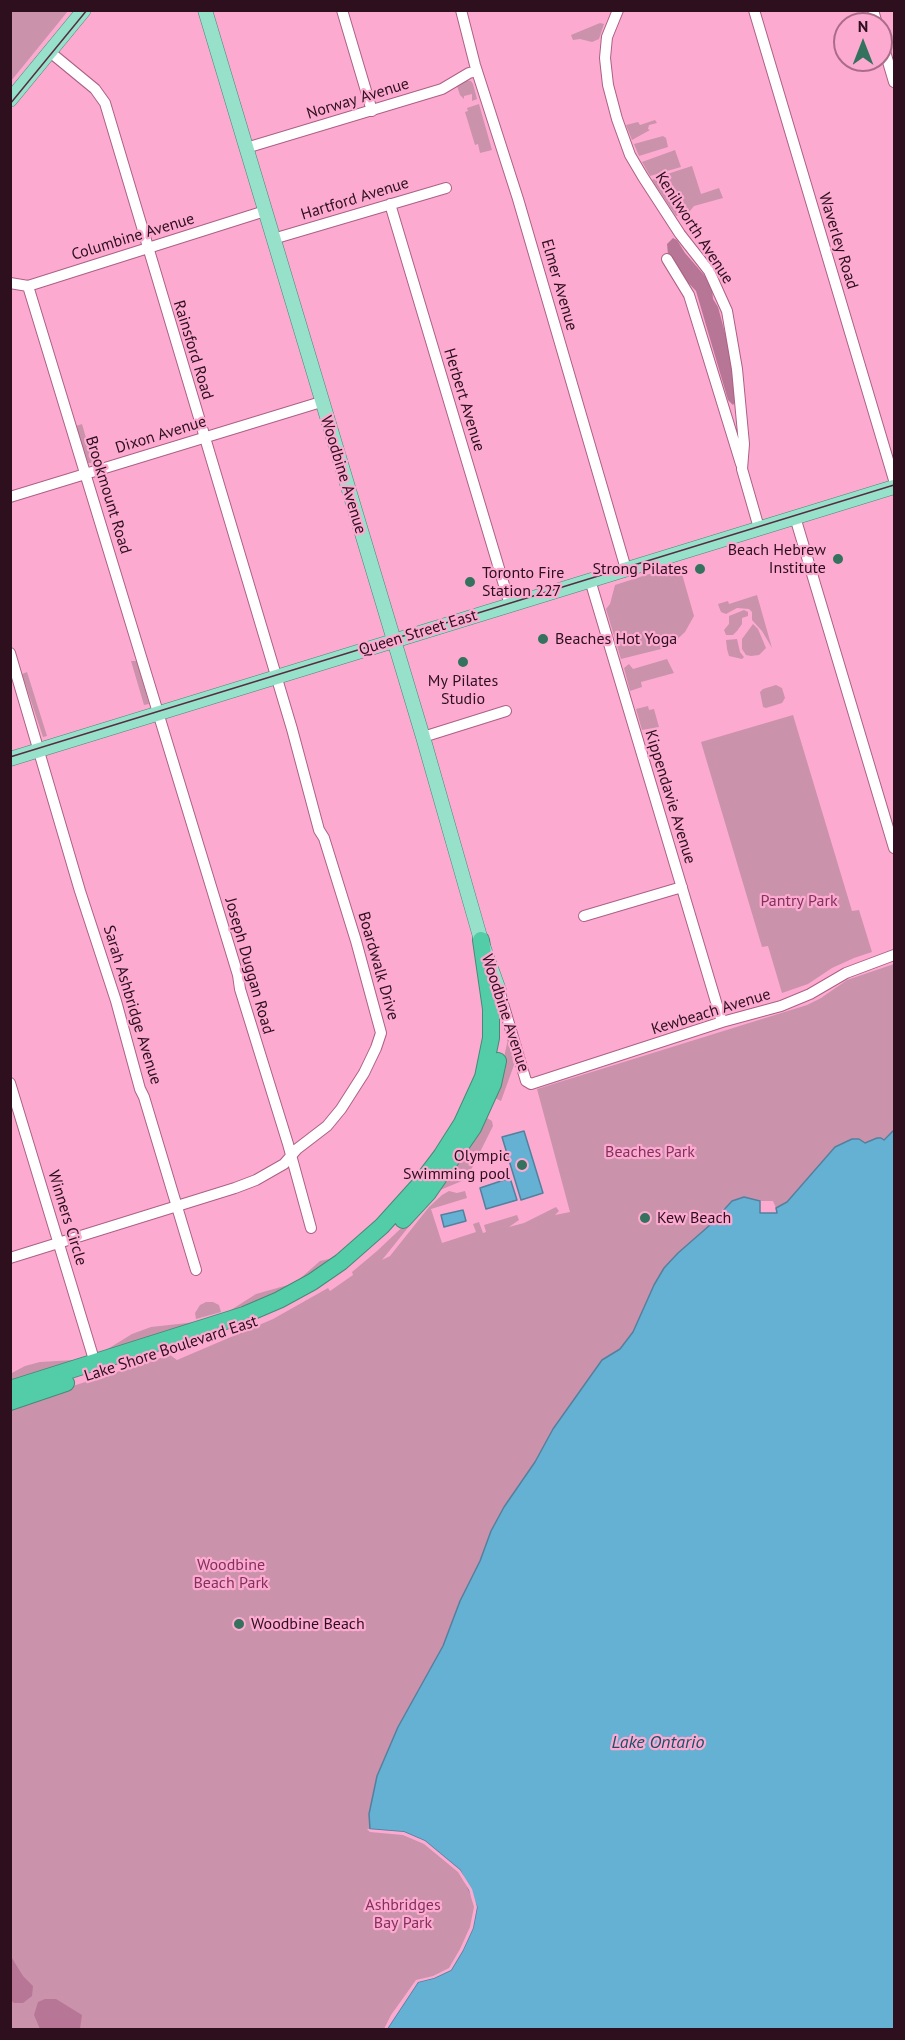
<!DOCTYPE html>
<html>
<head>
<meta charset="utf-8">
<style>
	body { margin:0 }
	#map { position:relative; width:905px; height:2040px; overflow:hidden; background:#fdaad1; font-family:"PT Sans",sans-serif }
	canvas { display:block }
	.frame { position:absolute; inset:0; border:12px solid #2d0f1e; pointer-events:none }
	.north { position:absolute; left:833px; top:12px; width:60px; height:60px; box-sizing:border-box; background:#fdaad1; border:2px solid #aa6c89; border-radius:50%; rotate:0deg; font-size:16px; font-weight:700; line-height:24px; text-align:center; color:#2d0f1e }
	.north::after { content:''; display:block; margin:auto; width:21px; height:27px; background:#34725e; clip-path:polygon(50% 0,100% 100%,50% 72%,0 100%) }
</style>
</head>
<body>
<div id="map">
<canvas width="905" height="2040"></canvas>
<div class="frame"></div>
<div class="north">N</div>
</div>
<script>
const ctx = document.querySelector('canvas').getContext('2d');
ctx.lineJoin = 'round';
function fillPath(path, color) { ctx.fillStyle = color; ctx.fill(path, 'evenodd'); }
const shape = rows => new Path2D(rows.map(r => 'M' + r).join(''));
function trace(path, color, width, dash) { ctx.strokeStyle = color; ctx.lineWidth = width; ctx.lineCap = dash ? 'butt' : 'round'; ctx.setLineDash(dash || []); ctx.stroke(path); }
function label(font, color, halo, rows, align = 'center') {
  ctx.font = font + ' "PT Sans",sans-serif'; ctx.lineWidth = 4.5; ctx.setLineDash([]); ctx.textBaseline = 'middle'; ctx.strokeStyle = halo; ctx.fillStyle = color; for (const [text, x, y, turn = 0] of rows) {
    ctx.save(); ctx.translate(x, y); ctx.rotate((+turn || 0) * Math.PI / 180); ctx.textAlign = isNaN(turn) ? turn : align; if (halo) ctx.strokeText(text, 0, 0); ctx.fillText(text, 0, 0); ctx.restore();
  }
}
fillPath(shape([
	[11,10,68,11,11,81,10,11],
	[600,23,604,24,599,39,592,42,580,39,573,40,571,35],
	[465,80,471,81,473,84,477,99,472,101,472,94,464,96,464,99,460,95,457,86],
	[479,104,492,150,480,153,478,144,475,145,465,112,468,111,467,108],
	[655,120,657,123,649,125,648,129,650,130,632,140,626,125,638,122,640,125],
	[663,136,666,138,668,147,639,156,634,144],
	[675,150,681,167,650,176,642,162],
	[692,166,701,194,719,188,723,198,694,206,690,211,676,216,652,180,655,178],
	[82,424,93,462,92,463,88,463,87,460,76,426],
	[677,565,680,567,694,616,685,632,669,647,621,659,606,609,610,604,615,585],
	[757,595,772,648,762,631,752,620,752,612,749,609,737,608,726,614,721,612,719,607,718,604,728,601,729,604],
	[744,610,748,612,748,616,742,618,742,624,737,631,733,635,726,635,724,630,729,624,729,616],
	[753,624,758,629,766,648,759,655,751,656,746,655,742,649,742,639],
	[737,639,740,652,744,657,742,659,729,656,727,649,726,640],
	[667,659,674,673,641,682,642,687,630,691,624,668,629,664,633,669],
	[131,661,137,661,149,704,144,705],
	[27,672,47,736,43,737,22,674],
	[776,685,782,688,785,698,782,703,766,708,763,707,760,692,763,689],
	[648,706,649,710,654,709,659,727,642,730,636,709],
	[793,715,852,911,859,910,872,952,854,958,832,968,808,984,782,993,768,946,762,947,701,742],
	[894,964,894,1130,883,1140,877,1138,865,1143,859,1139,835,1147,787,1202,776,1208,773,1201,760,1201,744,1197,723,1209,710,1225,664,1268,654,1285,633,1332,620,1349,602,1360,553,1429,472,1577,443,1646,398,1727,377,1776,369,1814,382,1829,425,1841,460,1870,477,1907,473,1928,451,1970,434,1978,394,2016,387,2029,11,2029,10,1406,170,1355,177,1360,273,1319,328,1288,330,1291,353,1275,352,1272,377,1251,414,1216,487,1118,492,1121,493,1126,470,1172,462,1181,440,1190,435,1194,382,1260,390,1256,429,1207,442,1195,449,1191,457,1193,465,1191,467,1198,431,1209,442,1243,476,1232,473,1224,479,1222,483,1233,486,1232,484,1225,517,1215,519,1220,509,1227,524,1223,556,1207,559,1211,555,1215,570,1212,537,1089,807,1005,821,998,847,980],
	[508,1039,514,1065,501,1101,495,1098],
	[333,1258,301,1281,243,1310,106,1350,132,1334,151,1327,196,1322,223,1315,256,1294,295,1283,320,1261],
	[213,1302,219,1305,221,1312,196,1319,195,1313,200,1305,206,1302],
	[82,1358,11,1381,10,1374,25,1366,40,1362,74,1360]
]), '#cb92ac');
fillPath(shape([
	[673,238,677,240,685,253,705,276,712,288,713,299,718,307,728,344,736,401,733,405,728,400,696,291,678,272,668,255,667,244],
	[10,1955,23,1976,33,1986,32,1996,23,2003,14,2003,11,2000],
	[45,1999,56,1999,82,2015,80,2029,40,2029,34,2015,38,2002]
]), '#b77695');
const water = shape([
	[894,1130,894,2029,387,2029,418,1982,434,1978,451,1970,463,1950,473,1928,477,1907,460,1870,425,1841,404,1832,370,1829,369,1814,377,1776,398,1727,443,1646,460,1601,480,1561,491,1531,504,1507,535,1462,553,1429,602,1360,620,1349,633,1332,654,1285,664,1268,678,1253,710,1225,732,1201,744,1197,760,1201,760,1213,777,1213,776,1208,787,1202,835,1147,852,1139,859,1139,865,1143,877,1138,881,1138,884,1140,894,1130],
	[524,1131,543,1193,521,1200,502,1137,524,1131],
	[510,1178,517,1200,486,1209,480,1188,510,1178],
	[463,1210,466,1221,444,1227,441,1215,463,1210]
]);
fillPath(water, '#65b1d4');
trace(water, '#54809d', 1.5);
fillPath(shape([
	[367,1829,404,1832,425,1841,460,1870,472,1889,477,1907,473,1928,463,1950,451,1970,434,1978,418,1982,387,2029,384,2029,391,2015,416,1980,433,1976,449,1968,460,1949,470,1927,474,1907,469,1890,458,1872,424,1844,403,1835,370,1832]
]), '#fdaad1');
const minor = shape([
	[342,10,372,111],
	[461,10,475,65,518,199,626,569],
	[618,10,607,37,605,58,608,85,617,119,630,155,643,177,680,234,709,271,727,311,737,369,744,444,742,469,759,528],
	[754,10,894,480],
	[873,10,877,24],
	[881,38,894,82],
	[246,148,442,89,469,73,477,71],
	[390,204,510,605],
	[273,239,446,188],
	[667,259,689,295,741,464],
	[10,283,28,286,265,211],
	[28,286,238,975,240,989,288,1144,311,1228],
	[10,497,321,402],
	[795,517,894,848],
	[590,580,722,1022],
	[10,653,80,891,116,1001,140,1089,144,1097,196,1270],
	[423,737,506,711],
	[584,916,682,887],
	[499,990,526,1081,531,1084,722,1022,781,1006,810,994,846,973,894,955],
	[10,1083,95,1363],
	[10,1258,235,1188,256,1180,284,1164,297,1149,327,1126,341,1109,364,1073,376,1048,381,1033,356,941,324,838,319,830,292,729,105,103,95,89,50,52]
]);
const major = shape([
	[205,10,423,737,481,940,499,990],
	[10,100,84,10],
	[10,759,894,487]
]);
const highway = shape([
	[403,1220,428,1193,473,1128,493,1084,498,1061],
	[10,1389,244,1315,279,1300,312,1282,341,1262,382,1226,419,1185,441,1156,462,1123,483,1077,491,1038,491,1009,481,940],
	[10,1402,66,1383]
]);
trace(minor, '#ac6086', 12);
trace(major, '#458a78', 15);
trace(highway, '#458a78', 18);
trace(minor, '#fff', 10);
trace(major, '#97e1cb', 14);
trace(highway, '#52cda8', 16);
trace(shape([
	[10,104,87,10],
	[10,757,894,485]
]), '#562e42', 1.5);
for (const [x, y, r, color] of [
	[838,559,6,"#34725e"],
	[700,569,6,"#34725e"],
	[470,582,6,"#34725e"],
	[543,639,6,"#34725e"],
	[463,662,6,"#34725e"],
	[522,1165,6,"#34725e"],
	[645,1218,6,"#34725e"],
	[239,1624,6,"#34725e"]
]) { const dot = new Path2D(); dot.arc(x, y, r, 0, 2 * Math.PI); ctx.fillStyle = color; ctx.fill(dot); trace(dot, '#fdaad1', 2); }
label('16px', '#2d0f1e', '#fdaad1', [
	["Norway Avenue",358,99,-17],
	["Hartford Avenue",355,199,-17],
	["Kenilworth Avenue",694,228,57],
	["Columbine Avenue",133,237,-17],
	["Waverley Road",838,241,73],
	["Elmer Avenue",559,285,74],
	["Rainsford Road",193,350,73],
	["Herbert Avenue",464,400,73],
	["Dixon Avenue",161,435,-17],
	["Woodbine Avenue",343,475,73],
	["Brookmount Road",108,495,73],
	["Queen Street East",418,633,-17],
	["Kippendavie Avenue",670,797,73],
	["Joseph Duggan Road",249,966,74],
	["Boardwalk Drive",378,966,74],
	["Sarah Ashbridge Avenue",132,1005,73],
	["Kewbeach Avenue",711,1012,-17],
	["Woodbine Avenue",505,1013,72],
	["Winners Circle",67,1218,73],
	["Lake Shore Boulevard East",171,1349,-18]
]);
label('16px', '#2d0f1e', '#fdaad1', [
	["Beach Hebrew",826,550,"right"],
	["Institute",826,568,"right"],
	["Strong Pilates",688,569,"right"],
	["Toronto Fire",482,573],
	["Station 227",482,591],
	["Beaches Hot Yoga",555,639],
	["My Pilates",463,681,"center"],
	["Studio",463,699,"center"],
	["Olympic",510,1156,"right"],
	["Swimming pool",510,1174,"right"],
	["Kew Beach",657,1218],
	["Woodbine Beach",251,1624]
], 'left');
label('16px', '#81315c', '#fdaad1', [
	["Pantry Park",799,901],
	["Beaches Park",650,1152],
	["Woodbine",231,1565],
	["Beach Park",231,1583],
	["Ashbridges",403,1905],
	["Bay Park",403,1923]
]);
label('italic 18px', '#15526b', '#fdaad1', [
	["Lake Ontario",658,1743]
]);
</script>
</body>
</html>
